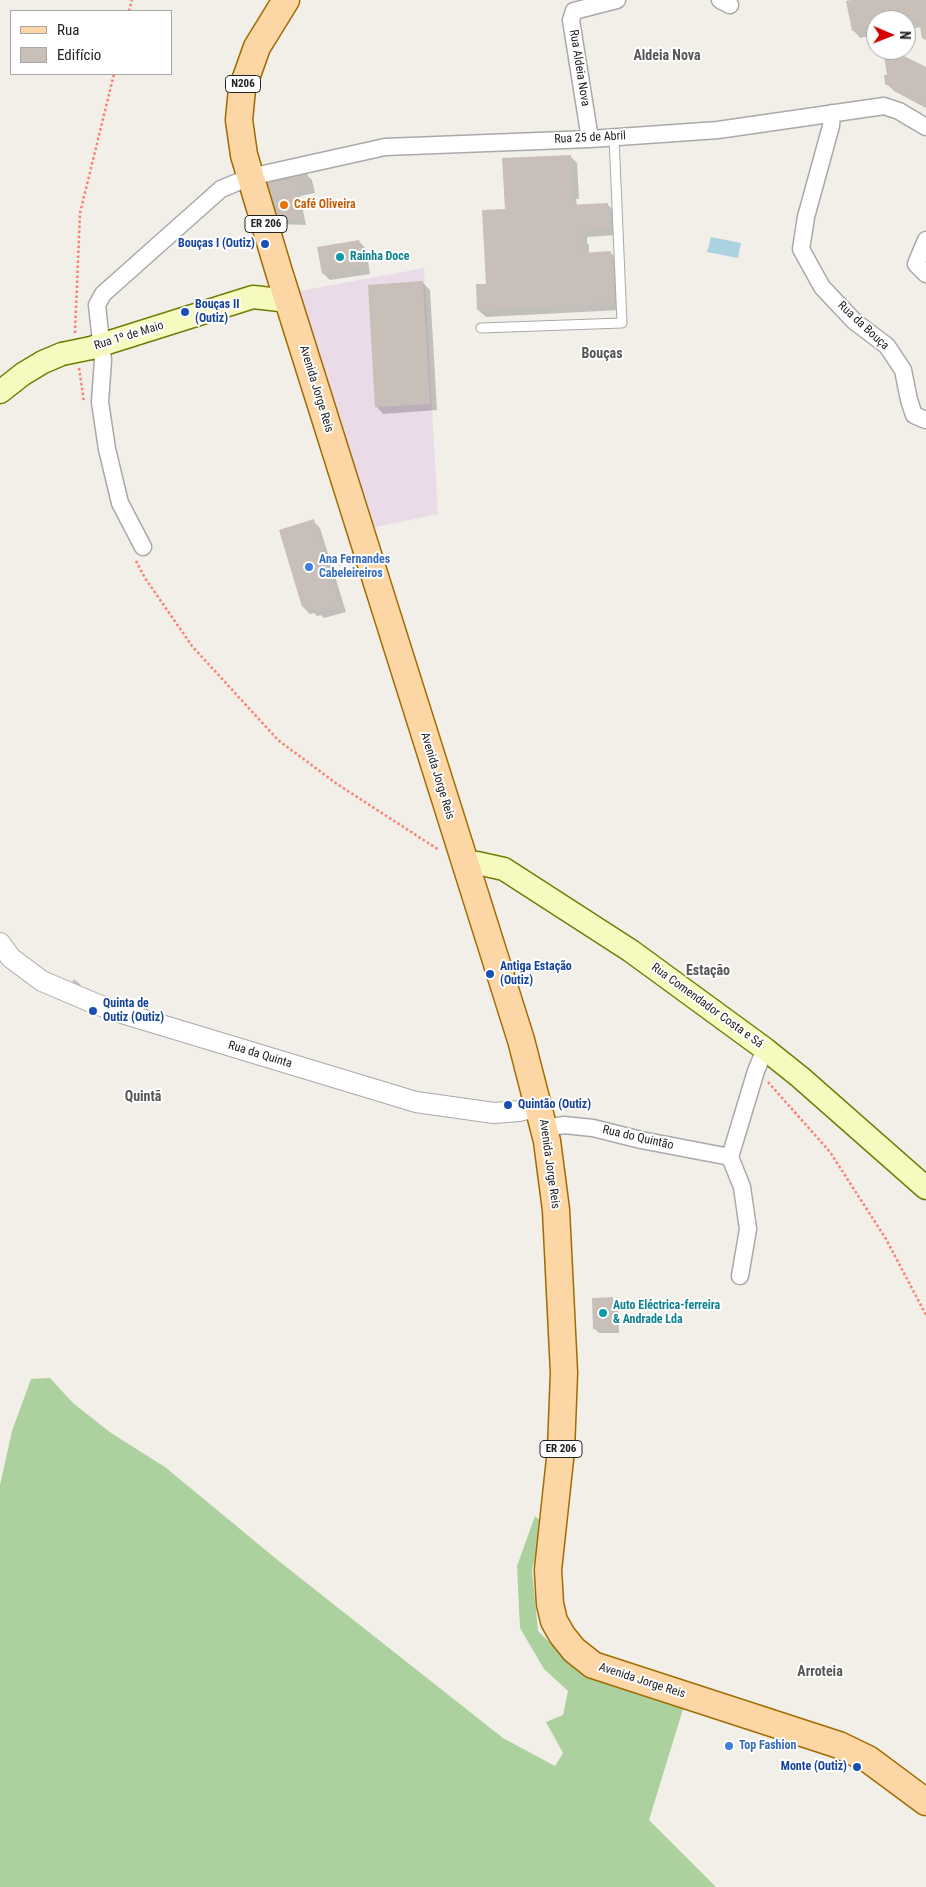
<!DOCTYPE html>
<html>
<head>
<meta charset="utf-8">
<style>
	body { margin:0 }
	#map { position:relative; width:926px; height:1887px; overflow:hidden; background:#f2efe9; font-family:"Roboto Condensed",sans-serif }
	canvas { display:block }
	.legend { position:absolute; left:10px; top:10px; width:162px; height:65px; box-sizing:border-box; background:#fff; border:1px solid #a7a7a7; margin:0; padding:6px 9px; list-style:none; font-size:15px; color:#222 }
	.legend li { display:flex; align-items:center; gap:10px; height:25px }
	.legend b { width:25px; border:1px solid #a7a7a7 }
	.north { position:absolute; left:866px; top:10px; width:50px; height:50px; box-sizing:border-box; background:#fff; border:1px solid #a7a7a7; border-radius:50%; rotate:91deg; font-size:14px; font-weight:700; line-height:20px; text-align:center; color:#222 }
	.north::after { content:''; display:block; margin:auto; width:18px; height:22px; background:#d40000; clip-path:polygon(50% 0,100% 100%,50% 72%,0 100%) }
</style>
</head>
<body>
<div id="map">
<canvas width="926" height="1887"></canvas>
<ul class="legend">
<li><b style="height:6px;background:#fcd6a4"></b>Rua</li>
<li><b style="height:14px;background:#c7bfb8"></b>Edifício</li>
</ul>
<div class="north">N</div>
</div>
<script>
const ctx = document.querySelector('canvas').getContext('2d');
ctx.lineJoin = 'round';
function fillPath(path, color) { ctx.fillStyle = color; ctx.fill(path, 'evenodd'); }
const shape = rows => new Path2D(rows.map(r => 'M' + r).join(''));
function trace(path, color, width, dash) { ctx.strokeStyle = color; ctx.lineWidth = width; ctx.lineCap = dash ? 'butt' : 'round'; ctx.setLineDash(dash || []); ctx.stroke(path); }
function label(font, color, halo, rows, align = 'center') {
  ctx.font = font + ' "Roboto Condensed",sans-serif'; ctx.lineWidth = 4; ctx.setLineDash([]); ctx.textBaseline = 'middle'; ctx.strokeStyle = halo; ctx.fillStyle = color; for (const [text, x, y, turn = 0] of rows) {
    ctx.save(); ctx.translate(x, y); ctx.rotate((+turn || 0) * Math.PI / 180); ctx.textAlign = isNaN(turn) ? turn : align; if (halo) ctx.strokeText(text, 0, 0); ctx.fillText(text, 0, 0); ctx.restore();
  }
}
fillPath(shape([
	[424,268,438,514,371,528,300,291]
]), '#ebdbe8');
fillPath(shape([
	[50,1378,73,1403,111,1433,165,1467,280,1562,503,1738,555,1766,563,1753,546,1722,563,1715,568,1691,544,1669,520,1628,517,1566,535,1516,543,1523,532,1570,538,1631,571,1663,684,1706,649,1820,716,1887,0,1887,0,1485,12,1431,31,1379]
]), '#add19e');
fillPath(shape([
	[711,237,741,243,738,258,707,252]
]), '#aad3df');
fillPath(shape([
	[859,0,926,0,926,40,923,38,921,27,906,30,906,20,876,20,876,35,860,38,853,30],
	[926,69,926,108,894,91,886,83],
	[570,156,577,163,579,199,576,199,577,206,608,205,615,212,616,235,587,237,587,243,589,245,589,254,610,252,618,260,620,310,486,317,478,310,487,285,506,210],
	[306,174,312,180,315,193,300,196,306,225,280,224,274,219],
	[359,241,366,249,370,274,330,280,323,273],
	[423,283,430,290,437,410,383,414,376,406],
	[313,521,320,528,346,612,324,618,321,615,317,616,314,613,310,614,303,607],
	[74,979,81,985,79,988,72,982],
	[613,1299,618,1304,619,1333,599,1333,594,1328]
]), '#0003');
fillPath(shape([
	[851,0,926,0,926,40,922,38,919,20,906,22,906,20,876,20,876,27,852,31,846,1],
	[900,54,926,67,926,106,885,84,884,75,887,75,884,56],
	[571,155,573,192,570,193,570,205,608,203,609,228,580,230,581,237,583,237,582,253,611,251,613,303,477,310,476,284,486,284,482,210,505,209,502,158],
	[293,171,307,173,311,188,296,191,301,221,273,219,263,181],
	[359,240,363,267,322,274,317,247],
	[423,281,430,404,375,407,368,285],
	[314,519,339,605,316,611,315,608,309,610,308,606,302,607,279,530],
	[613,1297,614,1328,593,1329,592,1298]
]), '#c7bfb8');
const service = shape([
	[481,328,622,323,614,137]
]);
const minor = shape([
	[720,0,730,5],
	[832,113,831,126,806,217,801,249,822,287,854,321,887,346,903,370,909,400,914,415,926,420],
	[590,139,571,20,574,11,617,0],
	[926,240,916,264,926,274],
	[143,547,120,503,107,449,100,402,103,360,97,305,103,294,221,189,250,177,385,147,590,139,718,130,884,106,899,111,926,127],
	[545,1128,564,1125,593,1128,641,1140,730,1157,756,1071,765,1049],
	[730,1157,742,1187,748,1229,740,1276]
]);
const tertiary = shape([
	[0,943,11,958,42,981,96,1004,115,1011,416,1102,494,1113,519,1111,539,1106]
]);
const secondary = shape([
	[91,348,253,297,289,301],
	[0,392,23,374,43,362,62,354],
	[466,867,477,863,504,869,631,951,765,1049,800,1077,926,1188]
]);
const primary = shape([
	[286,0,257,47,242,89,239,120,244,155,279,272,521,1040,547,1141,556,1210,564,1373,561,1450,548,1570,550,1604,554,1621,562,1635,574,1650,593,1665,839,1745,868,1759,926,1802]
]);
trace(service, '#a9a9a9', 11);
trace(minor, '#a9a9a9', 19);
trace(tertiary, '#a9a9a9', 22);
trace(secondary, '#707d05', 25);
trace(primary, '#a06b00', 29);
trace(shape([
	[129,11,132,0],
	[75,333,80,213,114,74],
	[79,368,84,402],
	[136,561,145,578,192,646,278,740,337,784,439,850],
	[768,1082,830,1152,886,1239,926,1315]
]), '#fa8072', 2.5, [2.5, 2.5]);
trace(service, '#fff', 9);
trace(minor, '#fff', 16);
trace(tertiary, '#fff', 20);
trace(secondary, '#f7fabf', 22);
trace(primary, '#fcd6a4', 26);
const secondaryBridge = shape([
	[62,354,91,348]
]);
trace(secondaryBridge, '#707d05', 25, []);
trace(secondaryBridge, '#f7fabf', 22);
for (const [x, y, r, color] of [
	[284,205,5,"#e8710a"],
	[265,244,5,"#1a4fb4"],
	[340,257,5,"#0f9aa8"],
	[185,312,5,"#1a4fb4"],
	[309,567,5,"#3f7fe0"],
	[490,974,5,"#1a4fb4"],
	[93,1011,5,"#1a4fb4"],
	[508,1105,5,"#1a4fb4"],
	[603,1313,5,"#0f9aa8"],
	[729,1746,5,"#3f7fe0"],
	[857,1767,5,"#1a4fb4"]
]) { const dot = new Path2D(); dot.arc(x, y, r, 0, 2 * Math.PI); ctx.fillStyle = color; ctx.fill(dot); trace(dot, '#fff', 2); }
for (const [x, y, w] of [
	[243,84,35],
	[266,224,42],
	[561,1449,42]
]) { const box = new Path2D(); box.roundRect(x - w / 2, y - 8.5, w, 17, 4); ctx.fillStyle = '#fff'; ctx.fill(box); trace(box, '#222', 1); }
label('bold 11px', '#222', null, [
	["N206",243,84],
	["ER 206",266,224],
	["ER 206",561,1449]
]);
label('12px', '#222', '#fff', [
	["Rua Aldeia Nova",579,68,81],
	["Rua 25 de Abril",590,138,-3],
	["Rua da Bouça",863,326,43],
	["Rua 1º de Maio",129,336,-17],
	["Avenida Jorge Reis",316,389,73],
	["Avenida Jorge Reis",437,776,73],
	["Rua Comendador Costa e Sá",707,1006,36],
	["Rua da Quinta",260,1055,17],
	["Rua do Quintão",638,1138,13],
	["Avenida Jorge Reis",549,1164,82],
	["Avenida Jorge Reis",642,1681,18]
]);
label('bold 12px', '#c56008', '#fff', [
	["Café Oliveira",294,205]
], 'left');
label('bold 12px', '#164399', '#fff', [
	["Bouças I (Outiz)",255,244,"right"],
	["Bouças II",195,305],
	["(Outiz)",195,319],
	["Antiga Estação",500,967],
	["(Outiz)",500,981],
	["Quinta de",103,1004],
	["Outiz (Outiz)",103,1018],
	["Quintão (Outiz)",518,1105],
	["Monte (Outiz)",847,1767,"right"]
], 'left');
label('bold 12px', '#0d838f', '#fff', [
	["Rainha Doce",350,257],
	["Auto Eléctrica-ferreira",613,1306],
	["& Andrade Lda",613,1320]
], 'left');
label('bold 12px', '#366cbe', '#fff', [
	["Ana Fernandes",319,560],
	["Cabeleireiros",319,574],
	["Top Fashion",739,1746]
], 'left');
label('bold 14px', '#555', '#fff', [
	["Aldeia Nova",667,56],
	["Bouças",602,354],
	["Estação",708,971],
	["Quintã",143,1097],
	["Arroteia",820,1672]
]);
</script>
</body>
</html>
